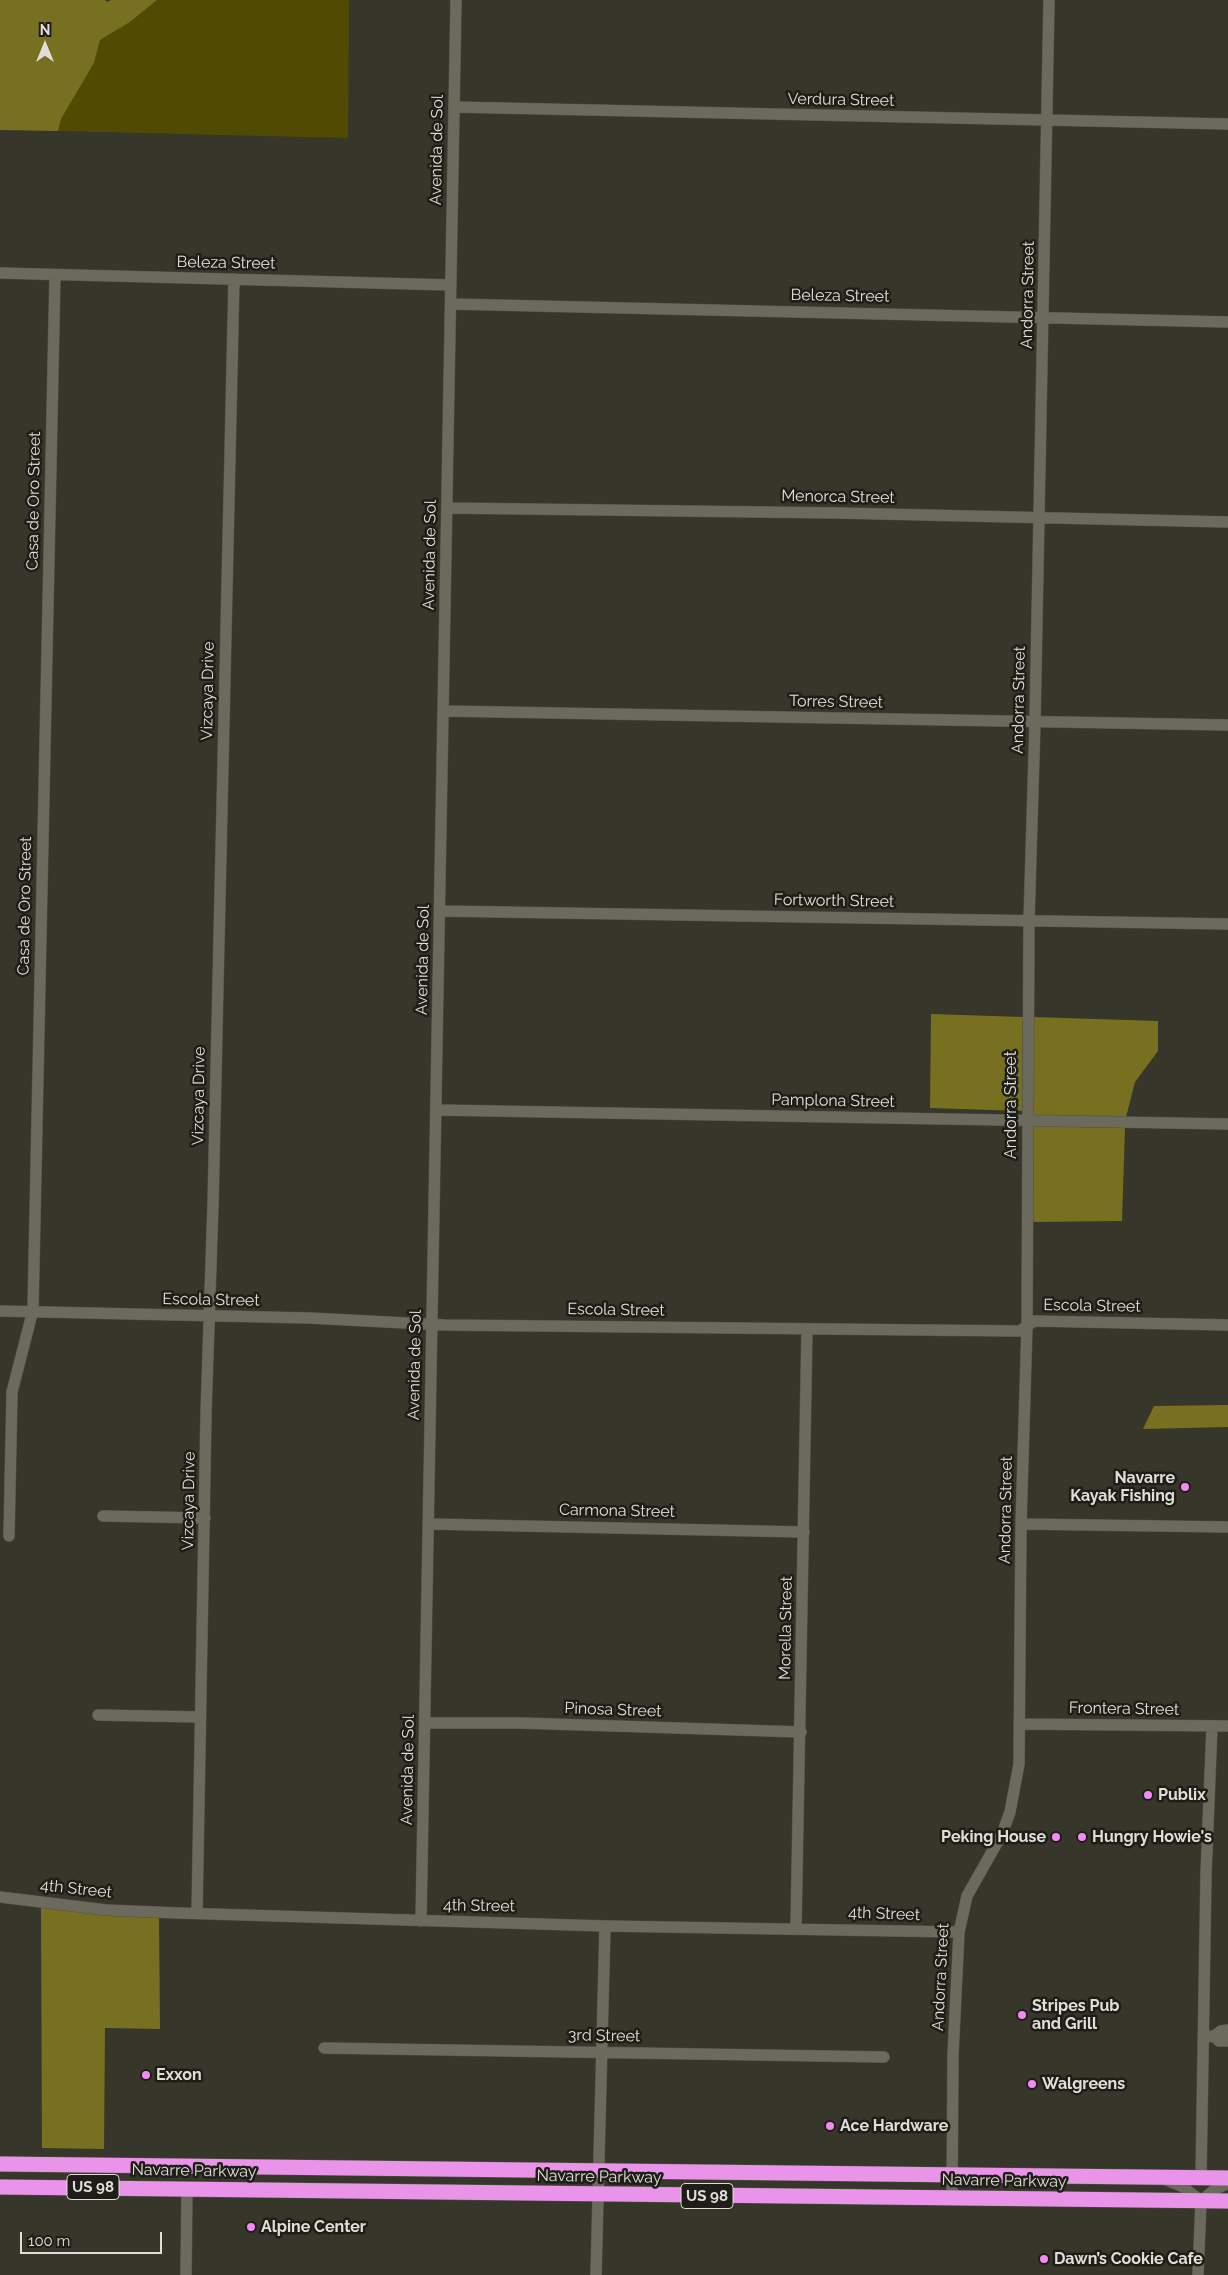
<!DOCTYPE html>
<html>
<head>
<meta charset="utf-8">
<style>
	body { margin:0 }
	#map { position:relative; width:1228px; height:2275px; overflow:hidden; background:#37362a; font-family:Raleway,sans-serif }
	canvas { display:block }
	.north { position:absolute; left:20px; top:20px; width:50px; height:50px; -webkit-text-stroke:4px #1e1d18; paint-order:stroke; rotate:0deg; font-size:14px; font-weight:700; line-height:20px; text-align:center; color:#e0dfd7 }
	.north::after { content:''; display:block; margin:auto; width:18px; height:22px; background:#e0dfd7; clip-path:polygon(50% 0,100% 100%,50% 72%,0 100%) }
	.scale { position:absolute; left:20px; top:2232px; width:142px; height:22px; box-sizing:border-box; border:2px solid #e0dfd7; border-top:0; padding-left:6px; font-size:15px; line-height:18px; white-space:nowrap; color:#e0dfd7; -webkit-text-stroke:4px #1e1d18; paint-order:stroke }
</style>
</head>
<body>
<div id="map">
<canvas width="1228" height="2275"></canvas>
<div class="north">N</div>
<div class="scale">100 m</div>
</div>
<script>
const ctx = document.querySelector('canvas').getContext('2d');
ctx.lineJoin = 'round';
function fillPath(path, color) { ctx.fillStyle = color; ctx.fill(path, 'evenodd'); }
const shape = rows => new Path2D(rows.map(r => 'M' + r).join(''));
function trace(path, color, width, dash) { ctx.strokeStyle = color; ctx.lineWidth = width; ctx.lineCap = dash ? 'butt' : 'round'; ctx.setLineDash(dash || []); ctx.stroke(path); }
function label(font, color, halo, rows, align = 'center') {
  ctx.font = font + ' Raleway,sans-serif'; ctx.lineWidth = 5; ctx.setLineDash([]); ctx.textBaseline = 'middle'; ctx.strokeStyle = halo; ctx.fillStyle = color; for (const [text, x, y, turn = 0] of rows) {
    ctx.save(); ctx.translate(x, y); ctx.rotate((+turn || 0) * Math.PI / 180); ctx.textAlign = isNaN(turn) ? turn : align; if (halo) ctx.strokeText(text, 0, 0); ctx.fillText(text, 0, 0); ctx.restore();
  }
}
fillPath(shape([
	[157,0,349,0,348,138,58,131,61,119,94,63,100,40,130,22]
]), '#514a03');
fillPath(shape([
	[0,0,105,0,107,2,111,0,157,0,130,22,100,40,94,63,61,119,58,131,0,130],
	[931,1014,1023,1017,1022,1111,930,1108],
	[1033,1017,1158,1021,1158,1051,1135,1082,1126,1117,1032,1115],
	[1032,1126,1125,1128,1122,1221,1032,1222],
	[1228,1405,1228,1427,1143,1429,1154,1406],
	[41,1907,159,1917,160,2029,105,2028,104,2149,42,2148]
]), '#787021');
const street = shape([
	[454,107,1228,124],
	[0,273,451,285],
	[451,304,1228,322],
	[447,508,839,513,1228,522],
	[443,711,1228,725],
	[440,911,1228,924],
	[437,1110,1228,1124],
	[0,1311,309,1318,445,1325,1020,1331,1034,1321,1228,1325],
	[103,1516,205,1518],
	[429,1524,804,1532],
	[1021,1524,1228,1527],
	[9,1536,12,1392,33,1310,55,275],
	[98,1715,199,1717],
	[425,1723,521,1723,801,1732],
	[1019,1724,1228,1726],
	[0,1897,106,1910,178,1913,605,1926,959,1932],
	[197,1913,206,1413,213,1204,234,279],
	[421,1921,456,0],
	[796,1928,807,1329],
	[1214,2036,1219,2041,1228,2041],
	[1204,2037,1214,2036,1221,2031,1228,2030],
	[324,2048,884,2057],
	[1201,2178,1206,1874,1212,1726],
	[1164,2179,1183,2187,1201,2201],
	[952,2198,953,2055,959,1932,967,1896,1002,1834,1010,1812,1019,1764,1021,1524,1027,1326,1029,921,1035,722,1049,0],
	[186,2275,187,2188],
	[596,2275,605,1926],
	[1198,2275,1201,2201,1214,2190,1228,2183]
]);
const highway = shape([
	[0,2164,1228,2178],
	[0,2187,1228,2201]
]);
trace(street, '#545349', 12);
trace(highway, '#545349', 16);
trace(street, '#6b6a5d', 11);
trace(highway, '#e994e9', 15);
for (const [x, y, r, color] of [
	[1185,1487,5,"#f28af3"],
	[1148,1795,5,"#f28af3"],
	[1056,1837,5,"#f28af3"],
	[1082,1837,5,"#f28af3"],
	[1022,2015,5,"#f28af3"],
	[146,2075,5,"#f28af3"],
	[1032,2084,5,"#f28af3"],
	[830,2126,5,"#f28af3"],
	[251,2227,5,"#f28af3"],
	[1044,2259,5,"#f28af3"]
]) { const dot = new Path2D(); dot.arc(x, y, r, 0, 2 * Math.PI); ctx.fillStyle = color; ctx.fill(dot); trace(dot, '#1e1d18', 2); }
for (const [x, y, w] of [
	[93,2187,52],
	[707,2196,52]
]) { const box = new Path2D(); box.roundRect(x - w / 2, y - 12.5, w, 25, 4); ctx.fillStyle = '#1e1d18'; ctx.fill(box); trace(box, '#e0dfd7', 1); }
label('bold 15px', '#e0dfd7', null, [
	["US 98",93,2187],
	["US 98",707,2196]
]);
label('16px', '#e0dfd7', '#1e1d18', [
	["Verdura Street",841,100,1],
	["Avenida de Sol",437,150,-89],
	["Beleza Street",226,263,1],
	["Andorra Street",1028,295,-89],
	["Beleza Street",840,296,1],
	["Menorca Street",838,497,1],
	["Casa de Oro Street",34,501,-89],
	["Avenida de Sol",430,555,-89],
	["Vizcaya Drive",208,691,-89],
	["Andorra Street",1019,700,-89],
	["Torres Street",836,702,1],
	["Fortworth Street",834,901,1],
	["Casa de Oro Street",25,906,-89],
	["Avenida de Sol",423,960,-89],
	["Vizcaya Drive",199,1096,-89],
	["Pamplona Street",833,1101,1],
	["Andorra Street",1011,1105,-90],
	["Escola Street",211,1300,1],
	["Escola Street",1092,1306,1],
	["Escola Street",616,1310,1],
	["Avenida de Sol",415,1365,-89],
	["Vizcaya Drive",189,1501,-89],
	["Andorra Street",1006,1510,-89],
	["Carmona Street",617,1511,1],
	["Morella Street",786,1628,-89],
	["Frontera Street",1124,1709,1],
	["Pinosa Street",613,1710,2],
	["Avenida de Sol",408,1770,-89],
	["4th Street",76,1889,6],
	["4th Street",479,1906,1],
	["4th Street",884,1914,2],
	["Andorra Street",941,1977,-87],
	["3rd Street",604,2036,1],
	["Navarre Parkway",194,2171,1],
	["Navarre Parkway",599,2177,1],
	["Navarre Parkway",1004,2181,1]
]);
label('bold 16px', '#e0dfd7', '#1e1d18', [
	["Navarre",1175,1478,"right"],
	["Kayak Fishing",1175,1496,"right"],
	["Publix",1158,1795],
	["Peking House",1046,1837,"right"],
	["Hungry Howie's",1092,1837],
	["Stripes Pub",1032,2006],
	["and Grill",1032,2024],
	["Exxon",156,2075],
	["Walgreens",1042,2084],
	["Ace Hardware",840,2126],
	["Alpine Center",261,2227],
	["Dawn’s Cookie Cafe",1054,2259]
], 'left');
</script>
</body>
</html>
